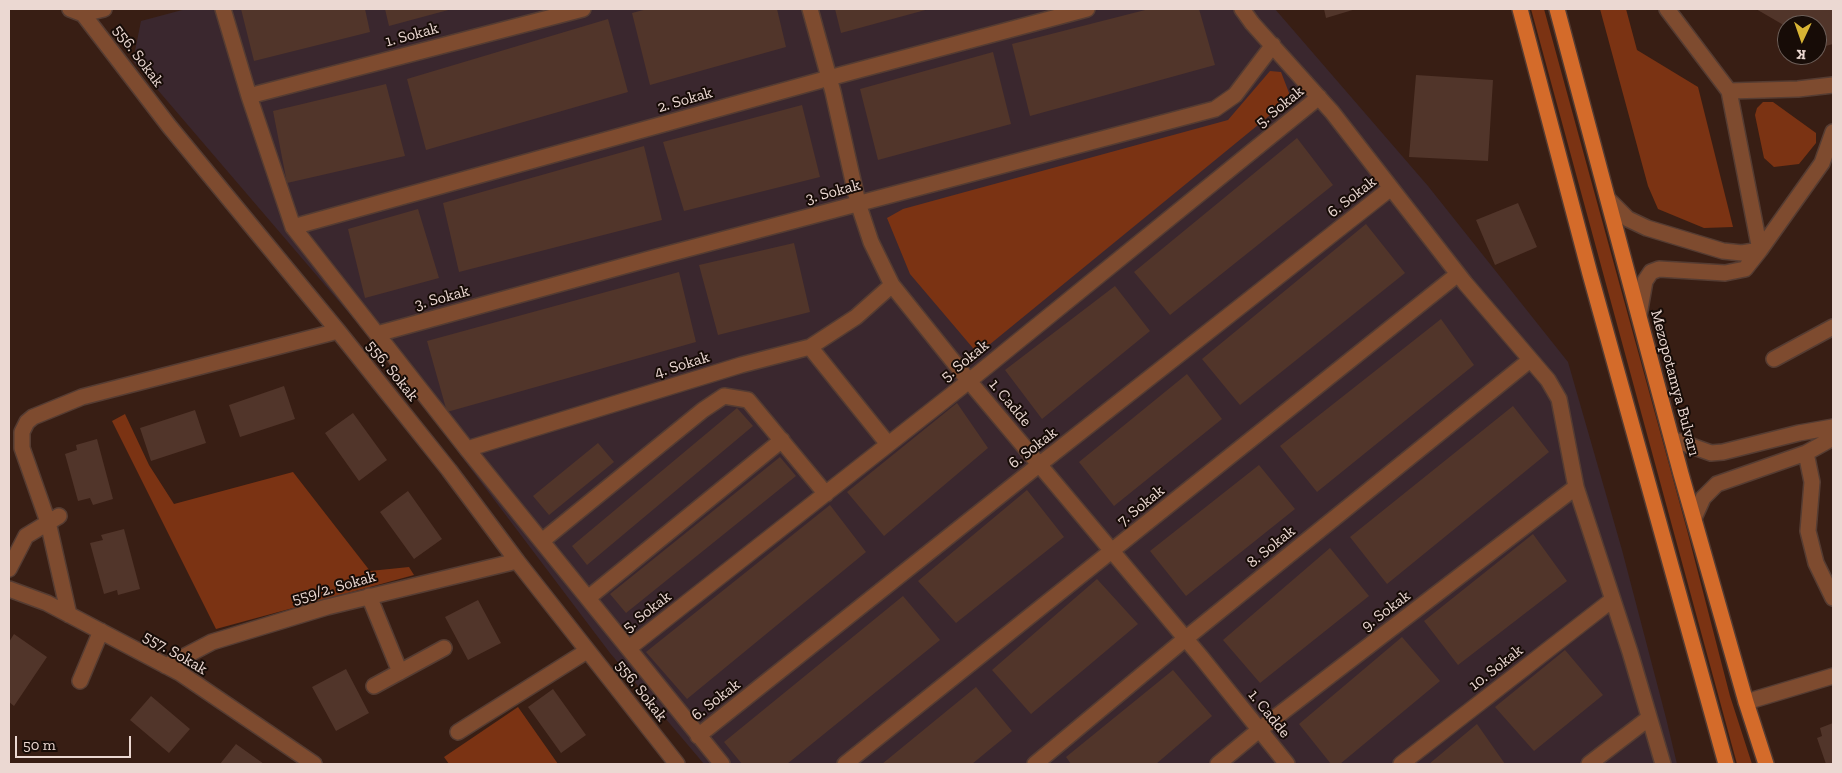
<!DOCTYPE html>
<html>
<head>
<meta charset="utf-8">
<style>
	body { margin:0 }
	#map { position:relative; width:1842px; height:773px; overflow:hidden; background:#381e14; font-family:"Zilla Slab",serif }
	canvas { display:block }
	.frame { position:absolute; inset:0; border:10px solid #ebd8d2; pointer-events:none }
	.north { position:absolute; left:1777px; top:15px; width:50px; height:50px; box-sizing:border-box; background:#170c07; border:1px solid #6c5e58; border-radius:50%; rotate:183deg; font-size:14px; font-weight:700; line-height:20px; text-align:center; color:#ebd8d2 }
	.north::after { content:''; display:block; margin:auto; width:18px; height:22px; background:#d8b434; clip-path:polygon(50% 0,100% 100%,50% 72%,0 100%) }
	.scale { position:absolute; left:15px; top:736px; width:116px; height:22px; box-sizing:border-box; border:2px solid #ebd8d2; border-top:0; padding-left:6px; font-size:15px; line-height:18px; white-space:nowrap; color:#ebd8d2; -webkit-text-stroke:4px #170c07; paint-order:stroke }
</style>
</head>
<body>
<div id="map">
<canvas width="1842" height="773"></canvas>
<div class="frame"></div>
<div class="north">K</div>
<div class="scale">50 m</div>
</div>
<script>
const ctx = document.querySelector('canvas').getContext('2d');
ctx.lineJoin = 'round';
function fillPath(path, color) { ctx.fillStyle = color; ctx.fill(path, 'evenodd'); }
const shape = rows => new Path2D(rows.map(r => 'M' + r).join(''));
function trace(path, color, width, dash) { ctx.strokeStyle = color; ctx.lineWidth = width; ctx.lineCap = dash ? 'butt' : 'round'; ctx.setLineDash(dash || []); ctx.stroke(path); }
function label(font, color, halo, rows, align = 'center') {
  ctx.font = font + ' "Zilla Slab",serif'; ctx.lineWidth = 4; ctx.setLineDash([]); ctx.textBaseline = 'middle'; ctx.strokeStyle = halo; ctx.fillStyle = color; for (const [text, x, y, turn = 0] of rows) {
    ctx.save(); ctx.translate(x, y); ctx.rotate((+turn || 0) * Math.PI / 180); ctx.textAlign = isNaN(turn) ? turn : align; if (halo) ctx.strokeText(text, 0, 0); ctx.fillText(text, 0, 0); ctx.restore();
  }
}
fillPath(shape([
	[186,9,1275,9,1428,186,1568,362,1622,550,1666,718,1677,764,704,764,610,653,384,354,133,61,141,21]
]), '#3a272e');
fillPath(shape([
	[1531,9,1544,9,1687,530,1730,696,1752,764,1737,764],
	[1600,9,1626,9,1637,50,1698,87,1733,227,1704,228,1658,209,1648,186],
	[1270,71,1281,72,1291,98,978,354,910,274,887,218,903,209,1228,120],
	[1763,102,1773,102,1816,133,1816,143,1799,164,1774,167,1764,158,1755,115,1757,108],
	[125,414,149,465,174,504,293,472,370,571,409,567,414,575,216,629,112,421],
	[518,707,558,764,449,764,444,757]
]), '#7b3313');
fillPath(shape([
	[241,9,365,9,370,32,254,61],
	[385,9,452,9,389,26],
	[647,9,777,9,786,47,650,85,632,13],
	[835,9,929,9,841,33],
	[1149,9,1199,9,1215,65,1030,116,1012,44],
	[1324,9,1356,9,1326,18],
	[1756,9,1833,9,1833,44,1822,47,1817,44,1817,25,1787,25,1787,27],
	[608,19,628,92,426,150,407,79],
	[993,52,1011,124,878,160,860,89],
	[1416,75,1493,80,1488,161,1409,157],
	[386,84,405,156,287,183,273,111],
	[802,105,820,177,684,211,663,142],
	[1297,138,1333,185,1170,315,1134,272],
	[644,146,662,220,459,272,443,203],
	[1518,203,1537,247,1495,265,1476,220],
	[418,209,439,278,365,298,348,229],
	[1366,224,1405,273,1240,405,1202,359],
	[794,243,810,312,718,335,699,265],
	[679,272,696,342,447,412,427,341],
	[1115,286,1150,331,1042,419,1005,370],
	[1441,319,1474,365,1317,492,1280,446],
	[1187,374,1222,419,1114,506,1079,462],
	[284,386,295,419,240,437,229,405],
	[957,403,988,448,884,536,847,492],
	[1513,406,1549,452,1387,584,1350,537],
	[737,408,753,426,587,565,572,546],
	[195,410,206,443,151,461,140,428],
	[353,413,387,460,359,481,325,433],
	[97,439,113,499,93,505,90,498,78,501,65,454,77,450,76,445],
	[598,443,614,462,549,515,533,496],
	[780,457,796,476,626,613,610,594],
	[1259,465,1295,509,1186,596,1150,551],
	[1027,490,1064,537,956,623,918,581],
	[408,491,442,539,414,559,380,512],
	[830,505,866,552,687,699,646,652],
	[124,529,140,589,118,595,117,590,104,594,90,543,103,540,101,535],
	[1533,534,1567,581,1458,665,1424,621],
	[1330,548,1369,596,1260,683,1223,640],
	[1097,579,1138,624,1031,714,992,670],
	[903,596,940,640,787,764,742,764,724,742],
	[478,600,501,643,468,660,445,617],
	[14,634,47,657,14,706,9,702,9,642],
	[1402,637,1440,681,1340,764,1331,764,1299,724],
	[1565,650,1603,695,1534,751,1495,707],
	[346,669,369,713,336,731,312,687],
	[1173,670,1212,716,1156,764,1071,764,1066,757],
	[976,687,1012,731,972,764,882,764],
	[553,689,586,735,561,753,528,707],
	[151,696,190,729,169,753,130,720],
	[1833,723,1833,764,1826,764,1817,738,1822,736,1820,728],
	[1477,724,1505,764,1429,764],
	[236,744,264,764,220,764]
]), '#51352a');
const minor = shape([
	[70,9,83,14,169,126,338,331,449,470,517,561,677,764],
	[223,9,249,96,293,227,467,449,722,764],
	[810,9,833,92,858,203,871,242,892,285,969,381,1201,657,1287,764],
	[1242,9,1252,23,1332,112,1465,283,1548,380,1559,399,1576,487,1630,652,1663,764],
	[1667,9,1729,91,1798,89,1833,85],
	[83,14,104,9],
	[1729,91,1760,250],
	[249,96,583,9],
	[1608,199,1628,219,1647,228,1723,251,1742,253,1760,250,1745,269,1725,273,1659,269,1651,272,1645,281,1639,315],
	[293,227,829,78,1087,9],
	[1760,250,1822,163,1833,132],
	[377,334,653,258,1215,109,1235,95,1273,45],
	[810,347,888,444],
	[1774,359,1833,327],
	[1672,439,1711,453,1723,452,1799,433,1833,427],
	[467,449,741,365,810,347,856,317,892,285],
	[1806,453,1812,482,1808,531,1816,563,1833,598],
	[1694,518,1703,498,1717,484,1806,453,1833,438],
	[542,541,703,410,724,396,748,400,826,494],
	[9,569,26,536,59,516],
	[9,589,47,603,180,673,314,764],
	[369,596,400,672],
	[588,598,782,440],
	[69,615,48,522,22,448,22,432,27,422,33,417,82,397,338,331],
	[629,648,969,381,1319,97],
	[166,666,212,642,327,607,517,561],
	[80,681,101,631],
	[374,686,444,648],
	[1746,702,1833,676],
	[458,732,587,651],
	[698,736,1040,464,1391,188],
	[845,764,1458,274],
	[1035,764,1185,639,1530,360],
	[1218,764,1259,730,1576,487],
	[1401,764,1612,600],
	[1589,764,1649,718]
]);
const major = shape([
	[1520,9,1590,274,1726,764],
	[1557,9,1681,474,1746,702,1766,764]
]);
trace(minor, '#553c32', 18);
trace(major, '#553c32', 18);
trace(minor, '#7e4b2f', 15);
trace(major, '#d46b2a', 15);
label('16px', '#ebd8d2', '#170c07', [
	["1. Sokak",412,35,-15],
	["556. Sokak",138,56,53],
	["2. Sokak",685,100,-16],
	["5. Sokak",1280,107,-39],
	["3. Sokak",833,192,-15],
	["6. Sokak",1352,197,-38],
	["3. Sokak",442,298,-15],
	["5. Sokak",965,361,-39],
	["4. Sokak",682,365,-17],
	["556. Sokak",392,371,51],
	["Mezopotamya Bulvarı",1675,383,75],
	["1. Cadde",1010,403,50],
	["6. Sokak",1033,448,-38],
	["7. Sokak",1141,506,-39],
	["8. Sokak",1271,547,-39],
	["559/2. Sokak",334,588,-16],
	["9. Sokak",1386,611,-37],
	["5. Sokak",647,612,-38],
	["557. Sokak",175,653,30],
	["10. Sokak",1496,668,-38],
	["556. Sokak",641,691,52],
	["6. Sokak",716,700,-38],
	["1. Cadde",1269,714,51]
]);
</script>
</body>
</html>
